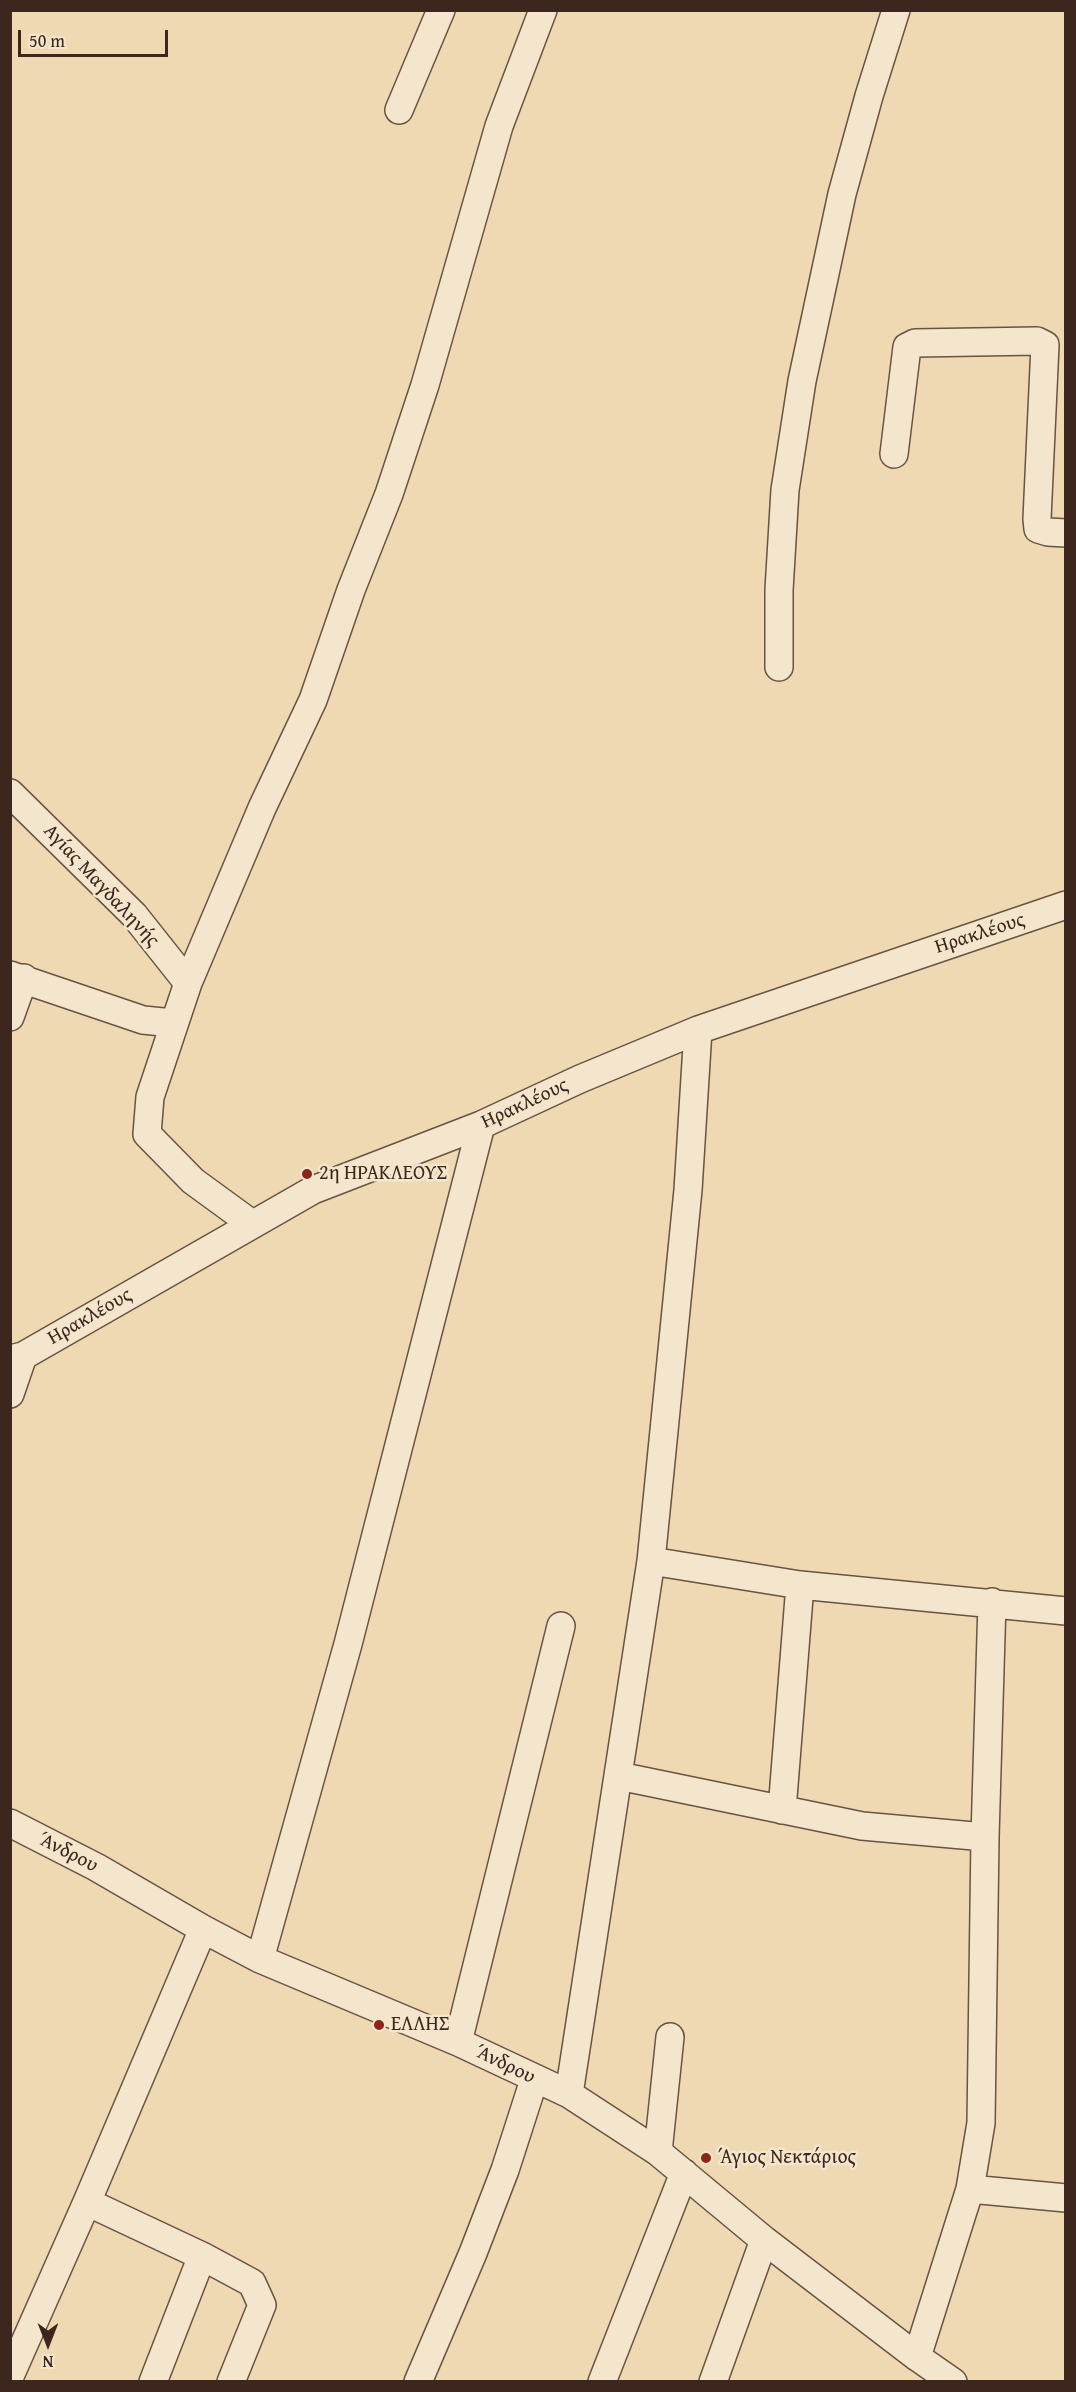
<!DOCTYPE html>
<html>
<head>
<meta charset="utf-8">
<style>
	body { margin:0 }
	#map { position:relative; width:1076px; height:2392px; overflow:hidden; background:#eed9b2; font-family:"Gentium Book Plus",serif }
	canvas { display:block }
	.frame { position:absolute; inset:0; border:12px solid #3d261d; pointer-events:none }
	.north { position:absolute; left:18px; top:2314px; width:60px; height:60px; -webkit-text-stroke:4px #f4e6cd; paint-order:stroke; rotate:180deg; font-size:16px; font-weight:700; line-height:24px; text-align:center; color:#3d261d }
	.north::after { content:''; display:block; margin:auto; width:21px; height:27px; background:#3d261d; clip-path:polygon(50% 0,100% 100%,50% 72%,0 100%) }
	.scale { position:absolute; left:18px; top:30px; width:150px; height:27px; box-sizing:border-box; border:3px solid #3d261d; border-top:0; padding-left:8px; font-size:18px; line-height:21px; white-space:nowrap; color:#3d261d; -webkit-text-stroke:4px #f4e6cd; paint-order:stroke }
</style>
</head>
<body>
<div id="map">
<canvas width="1076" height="2392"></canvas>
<div class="frame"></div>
<div class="north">N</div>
<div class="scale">50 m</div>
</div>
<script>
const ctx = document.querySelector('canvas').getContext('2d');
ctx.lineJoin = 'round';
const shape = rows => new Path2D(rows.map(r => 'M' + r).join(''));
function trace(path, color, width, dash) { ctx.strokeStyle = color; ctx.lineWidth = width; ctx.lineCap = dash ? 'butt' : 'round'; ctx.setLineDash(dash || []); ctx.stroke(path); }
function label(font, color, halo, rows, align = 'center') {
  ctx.font = font + ' "Gentium Book Plus",serif'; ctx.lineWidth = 5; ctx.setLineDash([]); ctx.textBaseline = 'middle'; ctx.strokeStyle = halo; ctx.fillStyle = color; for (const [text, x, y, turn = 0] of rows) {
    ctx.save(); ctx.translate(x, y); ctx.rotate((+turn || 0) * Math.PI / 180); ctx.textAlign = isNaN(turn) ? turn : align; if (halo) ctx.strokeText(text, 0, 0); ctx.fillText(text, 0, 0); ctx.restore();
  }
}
const minor = shape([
	[399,110,441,10],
	[894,454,907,347,915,343,1037,341,1045,345,1037,519,1038,529,1048,532,1066,533],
	[779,667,779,590,785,490,802,381,842,194,869,96,896,10],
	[10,793,134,915,188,983],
	[10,975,143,1020,173,1023],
	[10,1017,24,978],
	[252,1224,193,1181,147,1134,150,1097,188,983,262,808,313,700,351,590,389,494,425,385,499,126,543,10],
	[10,1359,23,1356,313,1190,481,1125,580,1079,698,1030,1066,905],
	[10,1394,23,1356],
	[651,1561,800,1585,1066,1611],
	[619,1776,862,1826,985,1837],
	[782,1810,800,1585],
	[10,1823,96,1867,203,1929,260,1959,458,2042,569,2094,658,2152,764,2240,917,2357,953,2382],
	[260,1959,348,1644,481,1125],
	[458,2042,561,1626],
	[569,2094,651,1561,688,1190,698,1030],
	[658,2152,670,2037],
	[970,2189,1066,2198],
	[87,2202,202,2256,252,2283,262,2305,231,2382],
	[917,2357,970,2189,981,2123,985,1837,992,1602],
	[10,2376,87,2202,203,1929],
	[153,2382,202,2256],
	[418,2382,473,2253,505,2170,534,2080],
	[602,2382,684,2173],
	[713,2382,764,2240]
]);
trace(minor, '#695342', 30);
trace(minor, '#f4e6cd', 27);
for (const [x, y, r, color] of [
	[307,1174,6,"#8f2418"],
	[379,2025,6,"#8f2418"],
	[706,2158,6,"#8f2418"]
]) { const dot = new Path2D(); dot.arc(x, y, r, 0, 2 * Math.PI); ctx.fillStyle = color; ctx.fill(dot); trace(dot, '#f4e6cd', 2); }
label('20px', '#3d261d', '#f4e6cd', [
	["Αγίας Μαγδαληνής",101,886,47],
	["Ηρακλέους",980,934,-18],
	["Ηρακλέους",525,1104,-25],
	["Ηρακλέους",90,1317,-30],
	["Άνδρου",68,1853,27],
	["Άνδρου",505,2065,26]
]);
label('20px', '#3d261d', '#f4e6cd', [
	["2η ΗΡΑΚΛΕΟΥΣ",319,1174],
	["ΕΛΛΗΣ",391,2025],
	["Άγιος Νεκτάριος",718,2158]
], 'left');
</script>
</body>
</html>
